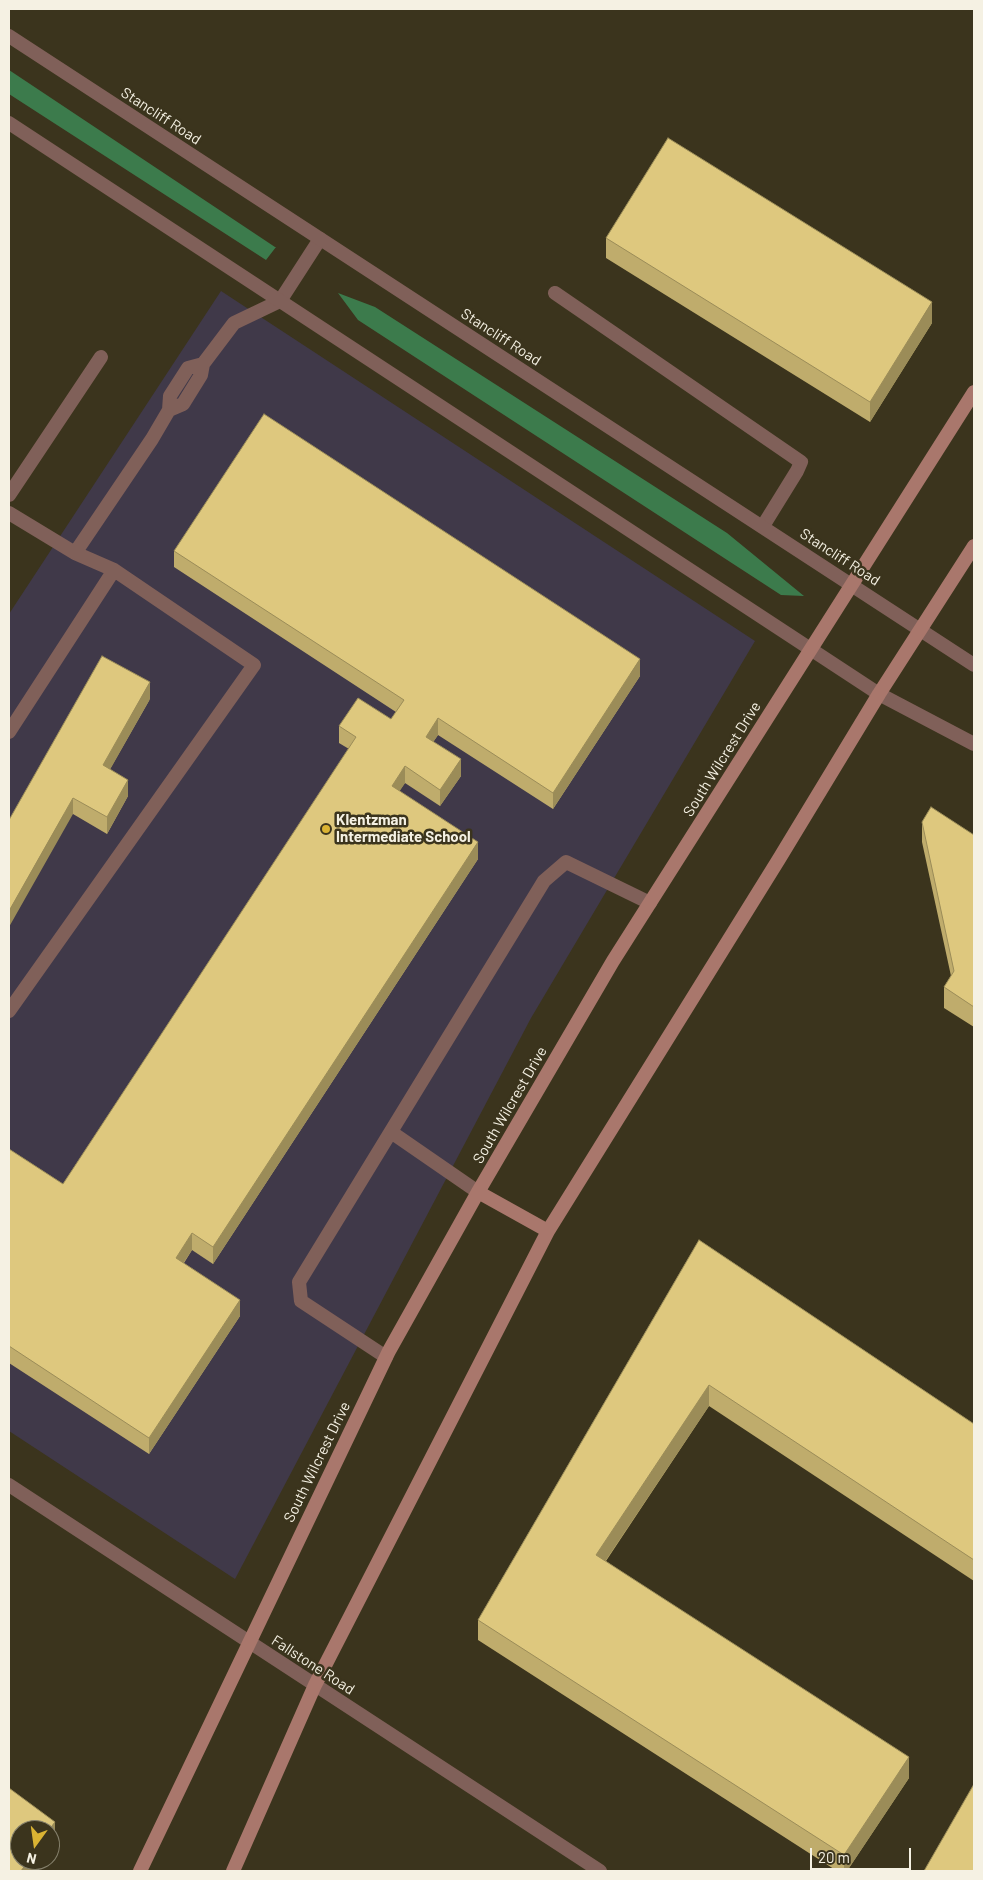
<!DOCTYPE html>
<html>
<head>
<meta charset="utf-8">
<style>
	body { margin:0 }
	#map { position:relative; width:983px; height:1880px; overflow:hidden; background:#3b341d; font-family:Barlow,sans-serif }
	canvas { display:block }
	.frame { position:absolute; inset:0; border:10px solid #f5f1e3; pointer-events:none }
	.north { position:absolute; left:10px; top:1820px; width:50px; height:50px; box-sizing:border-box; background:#3b341d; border:1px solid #85806c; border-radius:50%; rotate:194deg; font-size:14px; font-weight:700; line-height:20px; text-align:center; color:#f5f1e3 }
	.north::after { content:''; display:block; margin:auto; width:18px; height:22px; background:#dab333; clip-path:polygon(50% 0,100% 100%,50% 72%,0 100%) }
	.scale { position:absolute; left:810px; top:1848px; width:101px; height:22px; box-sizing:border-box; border:2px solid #f5f1e3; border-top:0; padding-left:6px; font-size:15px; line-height:18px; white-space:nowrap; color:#f5f1e3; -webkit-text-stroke:4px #3b341d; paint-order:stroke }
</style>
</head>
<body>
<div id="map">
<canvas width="983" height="1880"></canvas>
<div class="frame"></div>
<div class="north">N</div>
<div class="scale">20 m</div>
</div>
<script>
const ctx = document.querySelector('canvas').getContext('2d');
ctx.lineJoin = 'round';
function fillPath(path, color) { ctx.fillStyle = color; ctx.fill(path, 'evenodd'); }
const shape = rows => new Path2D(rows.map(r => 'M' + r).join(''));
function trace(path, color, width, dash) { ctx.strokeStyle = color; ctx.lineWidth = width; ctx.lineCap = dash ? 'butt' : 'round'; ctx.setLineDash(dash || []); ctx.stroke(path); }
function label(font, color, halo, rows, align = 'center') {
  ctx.font = font + ' Barlow,sans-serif'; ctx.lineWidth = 5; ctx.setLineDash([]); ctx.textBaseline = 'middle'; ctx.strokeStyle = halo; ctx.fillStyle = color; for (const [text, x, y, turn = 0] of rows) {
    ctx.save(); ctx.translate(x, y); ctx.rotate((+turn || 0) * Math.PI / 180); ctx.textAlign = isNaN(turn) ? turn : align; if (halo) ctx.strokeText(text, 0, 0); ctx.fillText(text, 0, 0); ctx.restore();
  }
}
fillPath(shape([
	[221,291,755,641,531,1018,235,1579,9,1431,9,614]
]), '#403949');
fillPath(shape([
	[9,70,275,247,276,247,266,260,9,94],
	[338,293,375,307,727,533,804,596,781,595,358,320]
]), '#3c7b4c');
trace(shape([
	[555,293,801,462,797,471,763,526],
	[169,410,183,404,201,375,203,364,234,323,280,301],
	[9,495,101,357],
	[9,513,75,553,114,570,254,665,9,1011],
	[75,553,152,439,169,410,170,396,188,368,203,364],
	[9,732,114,570],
	[391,1132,478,1192],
	[386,1357,301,1301,299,1282,544,881,566,862,650,903]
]), '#806059', 14);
trace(shape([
	[280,301,320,239],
	[9,1485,600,1871]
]), '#806059', 14);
trace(shape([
	[9,36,974,665],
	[9,123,879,694,974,744]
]), '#806059', 14);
trace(shape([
	[478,1192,548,1231],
	[140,1871,389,1351,478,1192,613,961,974,392],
	[233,1871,315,1685,548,1231,779,859,879,694,974,546]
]), '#a9776c', 14);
fillPath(shape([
	[606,238,932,323,870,422,606,258],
	[174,551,640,676,553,809,438,735,433,742,461,776,440,806,405,783,399,791,478,859,213,1264,192,1250,184,1263,240,1316,149,1454,9,1363,9,1149,63,1184,349,749,339,743,339,726,391,719,396,712,174,567],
	[150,699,110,769,128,796,107,834,73,814,9,820],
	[922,822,974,835,974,1027,944,1008,944,987,951,976,922,842],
	[699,1240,974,1424,974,1581,709,1406,606,1561,909,1778,847,1871,837,1871,478,1640,478,1620]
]), '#bfac6c');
fillPath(shape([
	[932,302,932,323,870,422,870,402],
	[640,659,640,676,553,809,553,793],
	[150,682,150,699,103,782,103,765],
	[438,718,438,735,426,753,426,737],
	[461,759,461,776,440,806,440,790],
	[405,766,405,783,392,803,392,786],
	[128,780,128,796,107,834,107,817],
	[73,798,73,814,9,927,9,911],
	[478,842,478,859,213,1264,213,1247],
	[192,1233,192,1250,176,1274,176,1258],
	[240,1300,240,1316,149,1454,149,1438],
	[709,1385,709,1406,596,1575,596,1555],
	[909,1757,909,1778,847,1871,844,1871,844,1855],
	[55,1822,55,1842,50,1849,50,1830,49,1830],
	[29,1860,43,1860,35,1871,21,1871]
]), '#9b8c58');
const building = shape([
	[668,138,932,302,870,402,606,238,668,138],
	[264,414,640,659,553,793,438,718,426,737,461,759,440,790,405,766,392,786,478,842,213,1247,192,1233,176,1258,240,1300,149,1438,9,1346,9,1149,63,1184,356,737,339,726,358,698,391,719,404,700,174,551,264,414],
	[102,656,150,682,103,765,128,780,107,817,73,798,9,911,9,820,102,656],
	[931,807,974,835,974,1007,944,987,954,971,922,822,931,807],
	[699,1240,974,1424,974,1560,709,1385,596,1555,909,1757,844,1855,478,1620,699,1240],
	[974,1784,974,1871,924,1871,974,1784],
	[9,1788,55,1822,49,1830,20,1830,20,1860,29,1860,21,1871,9,1871,9,1788]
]);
fillPath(building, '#dec87e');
trace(building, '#9b8c58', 1);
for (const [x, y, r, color] of [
	[326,829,5,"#dab333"]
]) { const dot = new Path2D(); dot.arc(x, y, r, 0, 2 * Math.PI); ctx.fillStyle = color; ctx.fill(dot); trace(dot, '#3b341d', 2); }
label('15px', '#f5f1e3', '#3b341d', [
	["Stancliff Road",161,116,33],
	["Stancliff Road",501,337,33],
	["Stancliff Road",840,557,33],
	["South Wilcrest Drive",722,759,-58],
	["South Wilcrest Drive",510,1105,-60],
	["South Wilcrest Drive",317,1462,-64],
	["Fallstone Road",313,1665,33]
]);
label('bold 15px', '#f5f1e3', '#3b341d', [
	["Klentzman",336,820],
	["Intermediate School",336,837]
], 'left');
</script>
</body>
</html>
